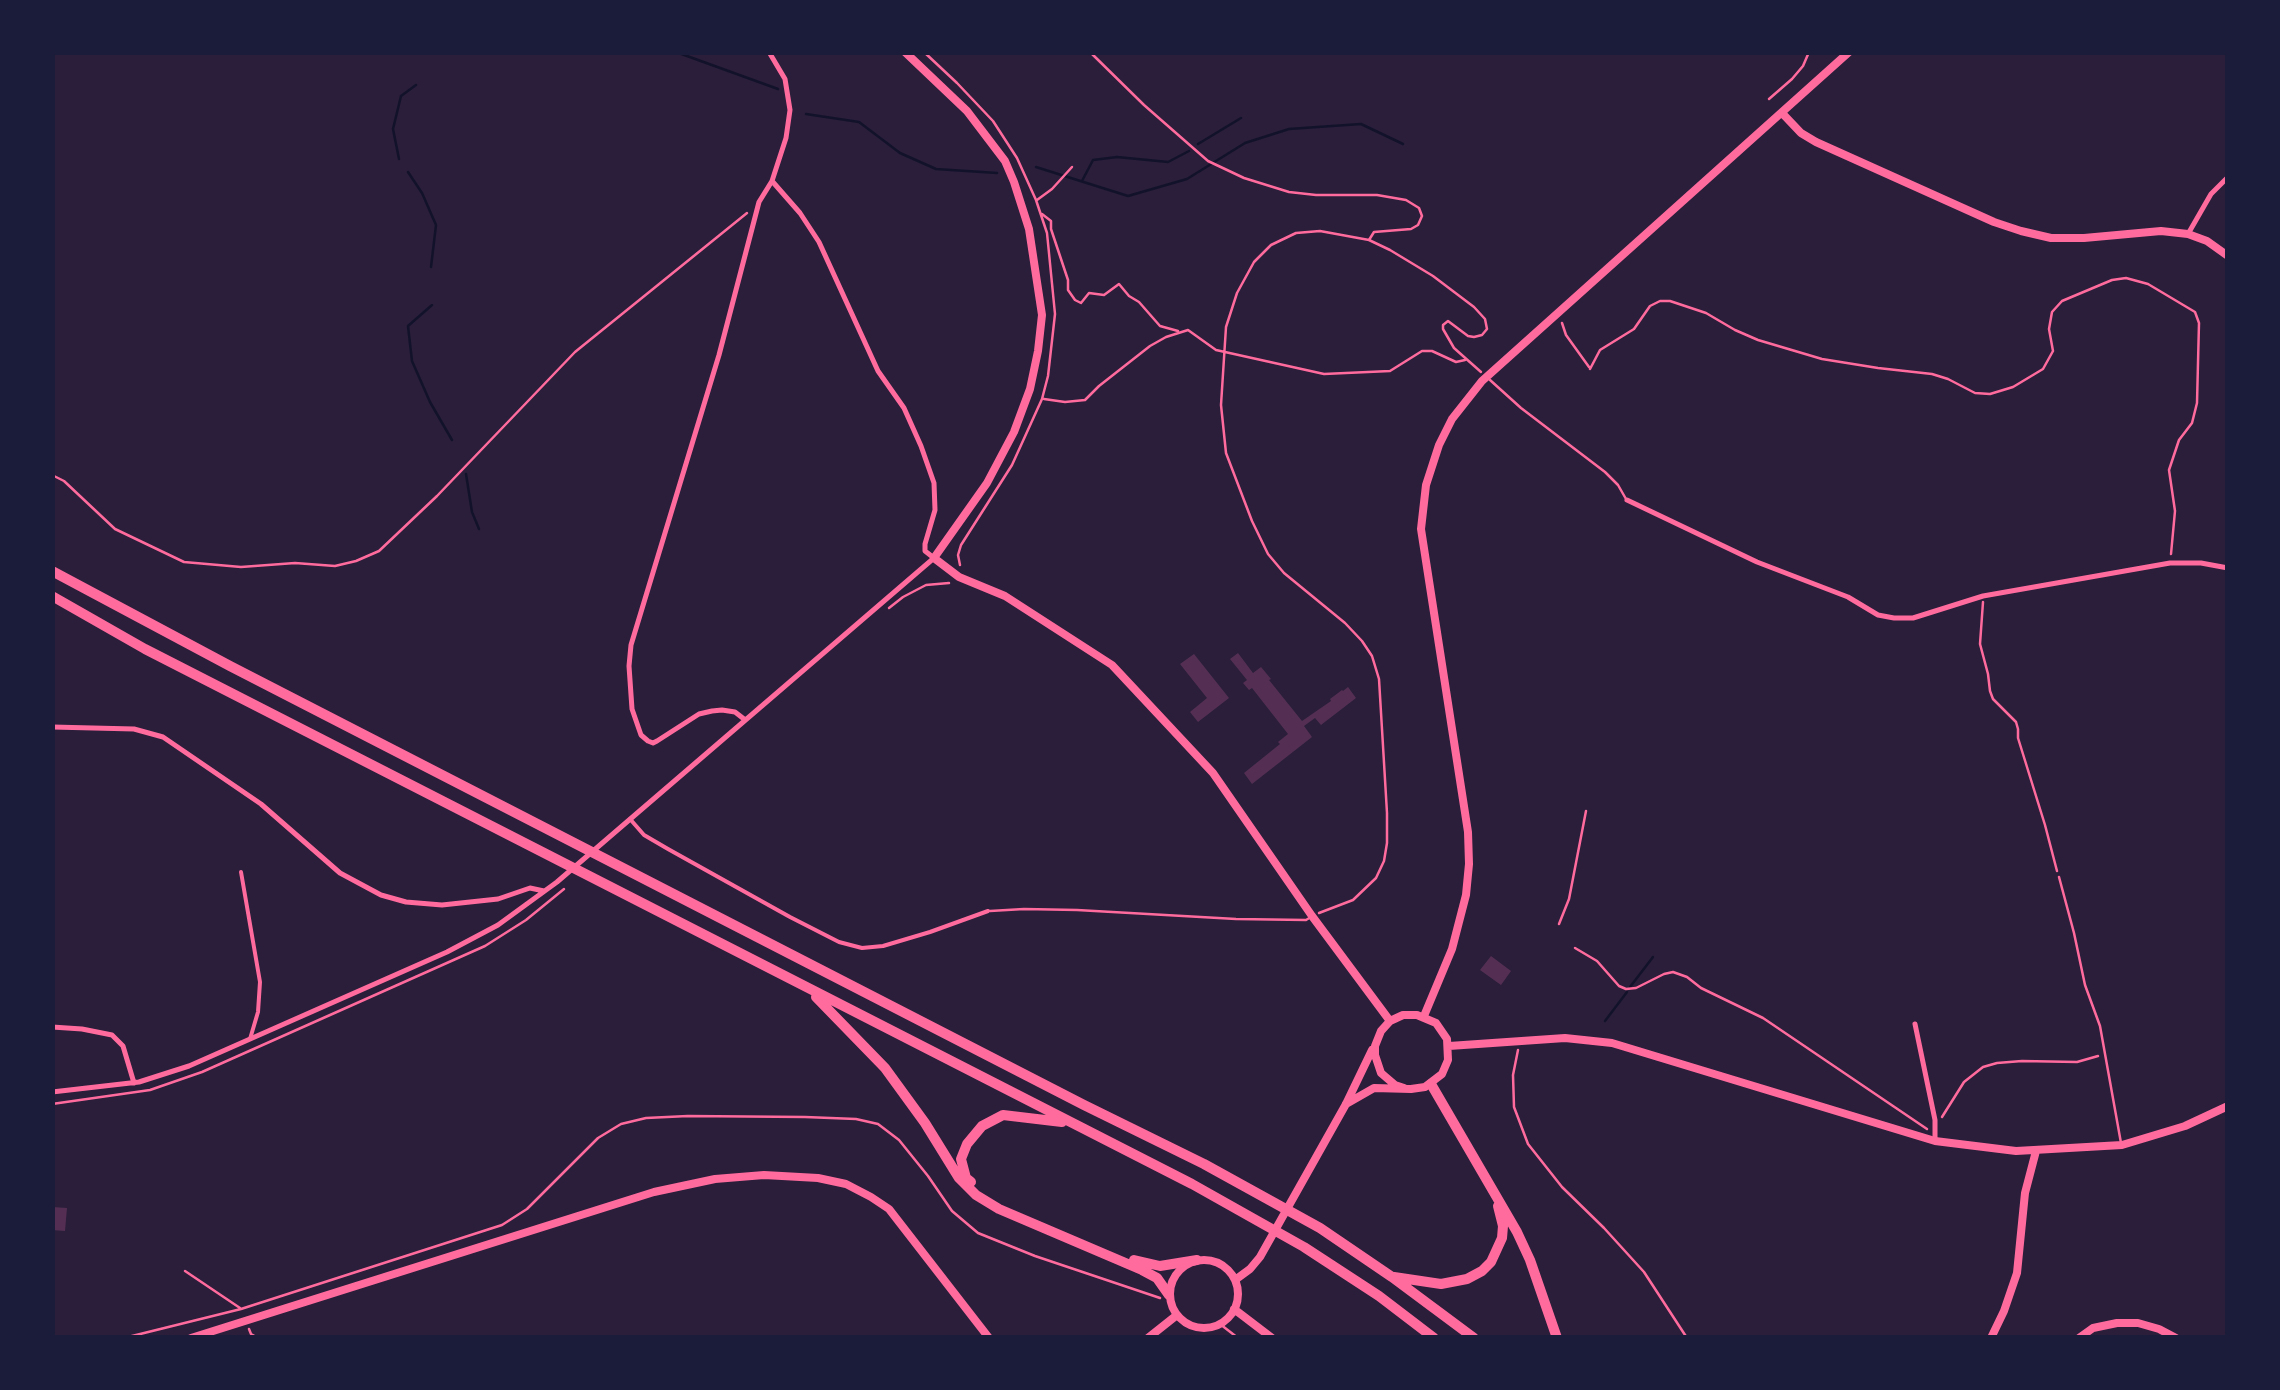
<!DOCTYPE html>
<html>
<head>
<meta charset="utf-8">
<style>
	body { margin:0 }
	#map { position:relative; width:2280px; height:1390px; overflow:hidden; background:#1b1b3a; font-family:"IBM Plex Sans",sans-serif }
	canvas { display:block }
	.frame { position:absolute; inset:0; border:55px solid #1b1b3a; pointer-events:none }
</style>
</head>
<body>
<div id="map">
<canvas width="2280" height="1390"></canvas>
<div class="frame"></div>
</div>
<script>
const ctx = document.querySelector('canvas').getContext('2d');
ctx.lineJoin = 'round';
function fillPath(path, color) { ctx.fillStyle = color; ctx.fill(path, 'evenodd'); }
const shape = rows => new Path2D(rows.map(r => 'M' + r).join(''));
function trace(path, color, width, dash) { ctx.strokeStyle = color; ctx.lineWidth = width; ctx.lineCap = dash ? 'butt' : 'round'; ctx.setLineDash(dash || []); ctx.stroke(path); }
fillPath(shape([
	[52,53,2227,53,2227,1337,53,1337]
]), '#2a1e3b');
trace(shape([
	[676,52,778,89],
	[806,114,859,122,900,153,936,169,997,173],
	[1198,144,1241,118],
	[399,159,393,129,401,96,416,85],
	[1036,167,1128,196,1187,179,1245,143,1289,129,1361,124,1403,144],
	[408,172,422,193,436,225,431,267],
	[1082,181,1093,160,1117,157,1168,162,1189,151],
	[432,305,408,326,412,361,430,402,452,440],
	[466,474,472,512,479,529],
	[1630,987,1653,957],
	[1605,1021,1627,992]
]), '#12122b', 2.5);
fillPath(shape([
	[1238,653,1253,673,1261,667,1271,679,1269,680,1302,721,1331,701,1330,699,1342,690,1343,691,1348,687,1356,698,1321,725,1315,718,1304,726,1312,737,1252,784,1244,773,1280,744,1278,742,1288,734,1252,688,1249,690,1243,683,1247,680,1230,659],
	[1194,654,1229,698,1198,722,1190,712,1207,698,1180,664],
	[1491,956,1511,971,1501,985,1480,970],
	[52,1207,67,1208,65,1231,52,1230]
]), '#542f53');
trace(shape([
	[924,52,957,83,993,121,1017,158,1036,200,1047,233,1055,314,1048,376,1042,399,1012,465,961,545,958,555,960,565],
	[1090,52,1144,105,1208,161,1244,178,1289,192,1316,195,1377,195,1406,200,1419,208,1422,216,1418,225,1411,229,1374,232,1369,240],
	[1769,99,1792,79,1803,66,1809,52],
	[1037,200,1052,189,1072,167],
	[1042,214,1051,221,1051,229,1068,280,1068,290,1075,300,1081,303,1089,293,1104,295,1119,284,1129,296,1139,302,1160,326,1178,331],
	[1562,323,1566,335,1589,367],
	[1590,369,1600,350,1634,329,1650,306,1660,301,1670,301,1706,313,1735,330,1758,340,1822,359,1878,368,1932,374,1948,379,1975,393,1990,394,2013,387,2043,369,2053,351,2049,329,2052,312,2062,301,2112,280,2126,278,2148,284,2195,312,2199,323,2197,403,2192,423,2179,440,2169,470,2175,511,2171,554],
	[1044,399,1065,402,1085,400,1099,386,1150,346,1166,337,1188,330,1216,350,1324,374,1390,371,1422,351,1432,351,1456,362,1465,360],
	[52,475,64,481,115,529,184,562,241,567,295,563,335,566,356,561,379,551,437,496,575,352,747,213],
	[1983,602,1980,644,1988,674,1990,691,1993,699,2016,722,2018,729,2018,738,2045,825,2057,871],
	[889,608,903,597,926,585,949,583],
	[1319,913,1353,900,1376,878,1384,861,1387,843,1387,813,1379,679,1372,656,1362,641,1345,623,1284,573,1268,554,1252,521,1226,453,1221,405,1226,327,1237,293,1254,262,1271,245,1296,233,1320,231,1369,240,1390,250,1433,276,1474,307,1485,319,1487,329,1482,335,1474,337,1468,336,1448,321,1443,325,1443,329,1454,348,1481,372],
	[1559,924,1569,899,1586,811],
	[1575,948,1597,961,1619,986,1626,989,1636,988,1664,974,1673,972,1687,977,1701,988,1763,1018,1927,1129],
	[1518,1050,1513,1075,1514,1107,1528,1144,1562,1187,1604,1228,1644,1272,1687,1338],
	[52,1104,150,1090,202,1072,485,946,526,920,564,889],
	[1942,1117,1964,1082,1983,1067,1997,1063,2022,1061,2077,1062,2098,1056],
	[185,1271,240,1308],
	[1220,1324,1238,1338],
	[249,1329,251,1334,258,1338],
	[124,1338,241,1309,502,1225,527,1209,598,1138,621,1124,646,1118,688,1116,805,1117,856,1119,878,1124,899,1140,928,1176,952,1211,978,1233,1035,1256,1160,1298]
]), '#ff6b9d', 2.5);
trace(shape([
	[1490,380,1521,408,1605,472,1618,485,1626,499],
	[2059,877,2074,933,2085,985,2100,1026,2121,1143],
	[990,911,1024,909,1077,910,1236,919,1306,920,1311,917]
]), '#ff6b9d', 2.5);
trace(shape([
	[630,819,644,835,668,849,790,917,839,942,862,948,883,946,930,932,988,911],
	[241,872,260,982,258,1012,250,1039]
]), '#ff6b9d', 4);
trace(shape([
	[2188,234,2211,194,2228,177],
	[1627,500,1757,562,1848,597,1878,615,1894,618,1913,618,1983,596,2170,563,2201,563,2228,568],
	[744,719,735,712,722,710,712,711,699,714,657,741,653,743,648,741,641,735,632,709,629,666,631,645,719,355,759,202,772,181,786,138,790,110,785,79,769,52],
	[52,727,134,729,163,737,261,804,340,873,381,895,406,902,442,905,498,899,530,888,544,891],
	[1915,1024,1935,1120,1935,1141],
	[52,1027,82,1029,112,1035,123,1046,134,1083],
	[52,1092,139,1082,189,1066,447,952,498,925,557,882,934,558,925,551,925,544,935,510,934,483,921,446,904,408,878,371,819,242,800,213,772,181]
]), '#ff6b9d', 5);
trace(shape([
	[905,52,967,111,1005,161,1014,182,1029,229,1042,315,1038,351,1030,389,1014,432,987,483,934,558,959,577,1005,596,1112,665,1213,773,1312,916,1390,1021],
	[1782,113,1801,133,1816,142,1994,222,2021,231,2051,238,2084,238,2161,231,2188,234,2207,241,2228,256],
	[1424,1016,1452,949,1466,895,1469,864,1468,832,1421,529,1426,485,1439,445,1452,419,1482,381,1849,52],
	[1449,1046,1565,1038,1612,1043,1935,1141,2016,1151,2122,1145,2185,1126,2228,1106],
	[1346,1104,1374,1088,1411,1089,1425,1087,1442,1074,1448,1060,1447,1039,1436,1023,1417,1015,1403,1015,1390,1021,1381,1031,1375,1046,1375,1055,1381,1073,1395,1085,1404,1088],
	'1170 1294a34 34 0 1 1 68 0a34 34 0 1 1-68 0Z',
	[1235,1280,1250,1269,1260,1257,1346,1104,1372,1050],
	[1234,1309,1272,1338],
	[191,1338,654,1192,715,1179,764,1175,818,1178,846,1184,871,1197,889,1209,989,1338],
	[1148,1338,1177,1315],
	[1991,1338,2004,1311,2017,1273,2025,1193,2036,1151],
	[2079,1338,2093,1328,2117,1323,2138,1323,2159,1329,2176,1338]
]), '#ff6b9d', 8);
trace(shape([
	[52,571,230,666,1084,1105,1204,1164,1320,1228,1392,1277,1474,1338],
	[52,596,145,649,1192,1184,1304,1247,1379,1296,1434,1338],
	[816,997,885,1068,925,1123,959,1178,976,1195,999,1209,1142,1270,1157,1278,1169,1295],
	[1431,1084,1517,1232,1530,1260,1557,1338],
	[971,1182,966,1178,961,1159,967,1144,982,1126,1003,1115,1062,1122],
	[1134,1260,1160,1266,1197,1260],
	[1394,1277,1441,1284,1467,1279,1482,1271,1491,1262,1502,1238,1503,1226,1498,1206]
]), '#ff6b9d', 10);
</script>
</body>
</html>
